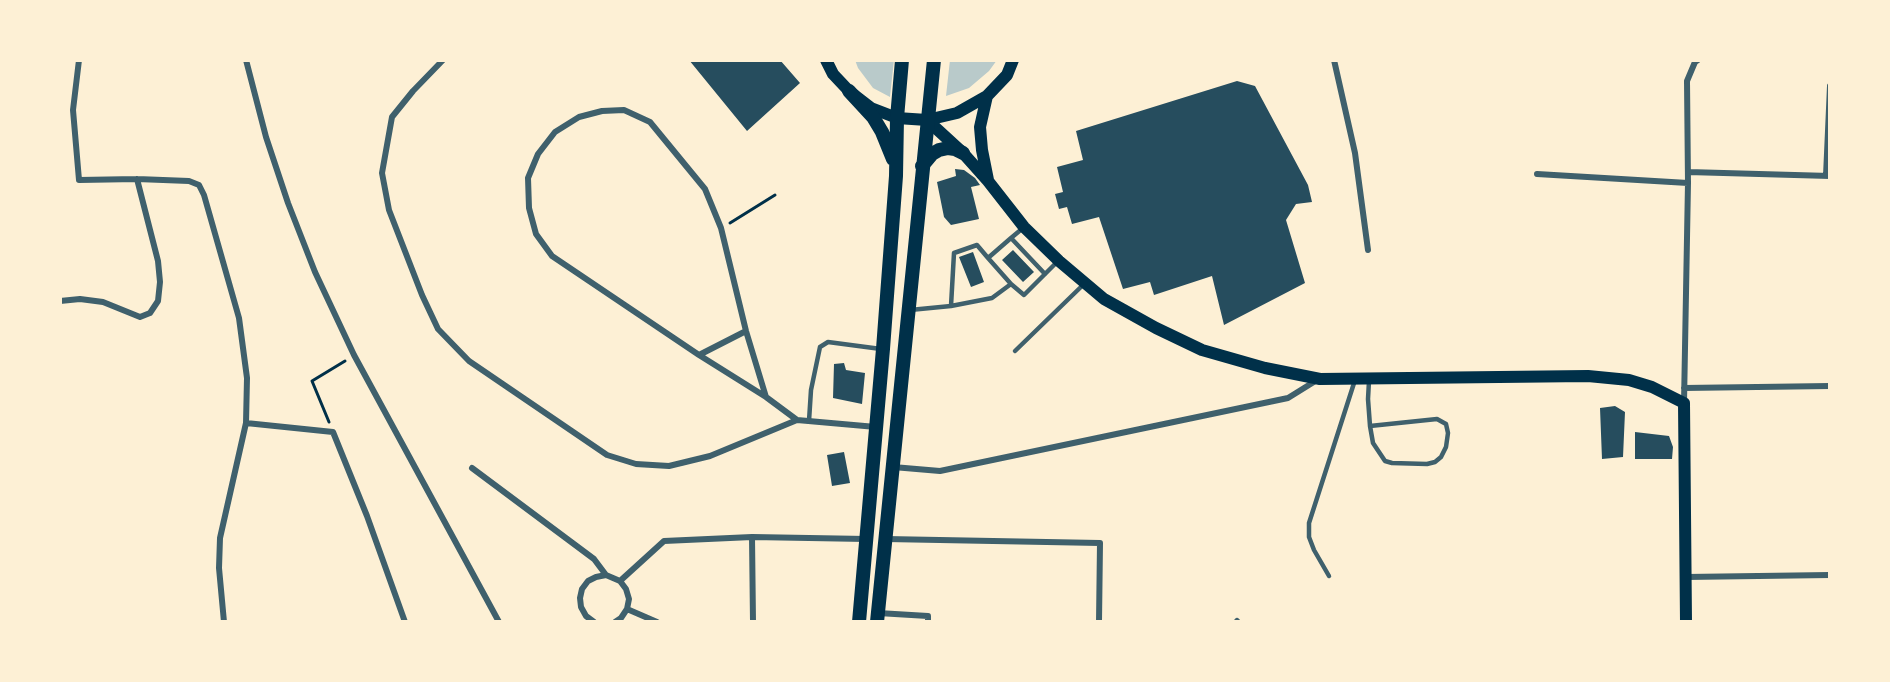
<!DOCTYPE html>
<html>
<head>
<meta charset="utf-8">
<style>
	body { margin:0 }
	#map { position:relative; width:1890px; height:682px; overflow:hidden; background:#fdf0d5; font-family:"Fira Sans Condensed",sans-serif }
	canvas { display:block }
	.frame { position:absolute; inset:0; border:62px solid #fdf0d5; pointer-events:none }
</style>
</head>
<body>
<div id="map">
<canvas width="1890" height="682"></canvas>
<div class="frame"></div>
</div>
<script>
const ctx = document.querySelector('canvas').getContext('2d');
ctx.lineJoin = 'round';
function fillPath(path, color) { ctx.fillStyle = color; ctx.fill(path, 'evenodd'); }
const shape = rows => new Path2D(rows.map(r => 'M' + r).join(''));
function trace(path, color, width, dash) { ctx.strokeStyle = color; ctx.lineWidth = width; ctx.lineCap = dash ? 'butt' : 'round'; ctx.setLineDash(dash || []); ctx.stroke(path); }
fillPath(shape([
	[855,60,894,60,890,97,873,88,858,68],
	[950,60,997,60,989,71,969,88,946,96]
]), '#b9caca');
fillPath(shape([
	[689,60,780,60,800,83,747,131],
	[1237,81,1255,86,1308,185,1312,202,1296,204,1286,220,1305,283,1224,325,1212,276,1154,295,1150,282,1123,289,1099,217,1072,224,1067,207,1059,209,1055,194,1063,192,1057,167,1083,160,1076,131],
	[955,169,964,170,975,178,980,185,971,187,979,219,951,225,944,217,937,182,956,176],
	[1013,250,1034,272,1023,282,1002,260],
	[973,252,984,282,971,287,959,257],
	[844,363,846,370,865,373,862,404,833,398,834,364],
	[1615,406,1625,412,1623,457,1602,459,1600,408],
	[1635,432,1669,436,1673,447,1672,459,1635,459],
	[844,452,850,483,832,486,827,455]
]), '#264d5e');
trace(shape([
	[955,60,958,60],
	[730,223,775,195],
	[329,422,312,381,345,361]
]), '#003049', 3);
trace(shape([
	[1023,228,1011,238,1045,274],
	[1011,238,988,258,1011,284],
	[951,306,992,298,1011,284,1024,295,1057,262],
	[910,310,951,306,954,253,977,245,988,258],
	[1015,351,1084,284],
	[1369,381,1368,399,1370,426,1373,443,1385,461,1392,463,1427,464,1435,462,1441,457,1446,447,1448,433,1446,424,1437,419,1370,426],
	[809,421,811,390,820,347,828,342,881,349],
	[1329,576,1314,550,1309,537,1309,523,1355,380]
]), '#3f606c', 4.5);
trace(shape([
	[79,60,73,110,79,180,137,179,189,181,199,185,204,195,239,318,247,378,246,423,220,538,219,568,224,622],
	[246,60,266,137,288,203,315,272,354,355,499,622],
	[443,60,413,91,392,117,382,173,389,210,422,295,438,329,469,361,607,455,636,464,669,466,710,456,797,420,876,427],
	[1334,60,1355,153,1368,250],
	[1688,172,1830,176],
	[1537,174,1688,183],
	[1826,176,1830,86],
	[60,301,80,299,103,302,140,317,150,313,158,301,160,282,158,261,137,179],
	[699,355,746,331],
	[1684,388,1830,386],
	[766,397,699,355,552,256,536,234,529,208,528,178,538,154,555,132,579,117,602,111,624,110,650,122,705,189,721,228,746,331,766,397,797,420],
	[1684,403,1688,183,1687,81,1695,62,1698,60],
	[246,423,333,432,367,516,405,622],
	[893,467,940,471,1288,398,1317,380],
	[472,468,594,559,606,575],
	[752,537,753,622],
	[886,539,1100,543,1099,622],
	[1686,577,1830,575],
	[620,581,664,541,752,537,866,539],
	[627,609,657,622],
	[878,613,928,616,928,622],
	[1237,621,1238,622],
	[594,622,586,616,581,607,580,598,582,589,588,581,596,577,606,575,620,581,626,589,629,599,627,609,621,618,615,622]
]), '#3f606c', 6);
trace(shape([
	[826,60,833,74,849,91,871,108,897,118,927,120,957,113,987,96,1007,75,1013,60],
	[987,96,980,127,982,150,988,180],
	[927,120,963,153,988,181,1024,227,1059,261,1104,299,1156,328,1202,350,1265,368,1320,379,1588,376,1629,380,1652,387,1684,403,1686,622]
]), '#003049', 12);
trace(shape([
	[849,91,873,117,882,132,893,159],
	[922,166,932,154,939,150,948,148,955,149,963,153],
	[859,622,883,349,896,176,897,118,902,60],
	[877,622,934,60]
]), '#003049', 14);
</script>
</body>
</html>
